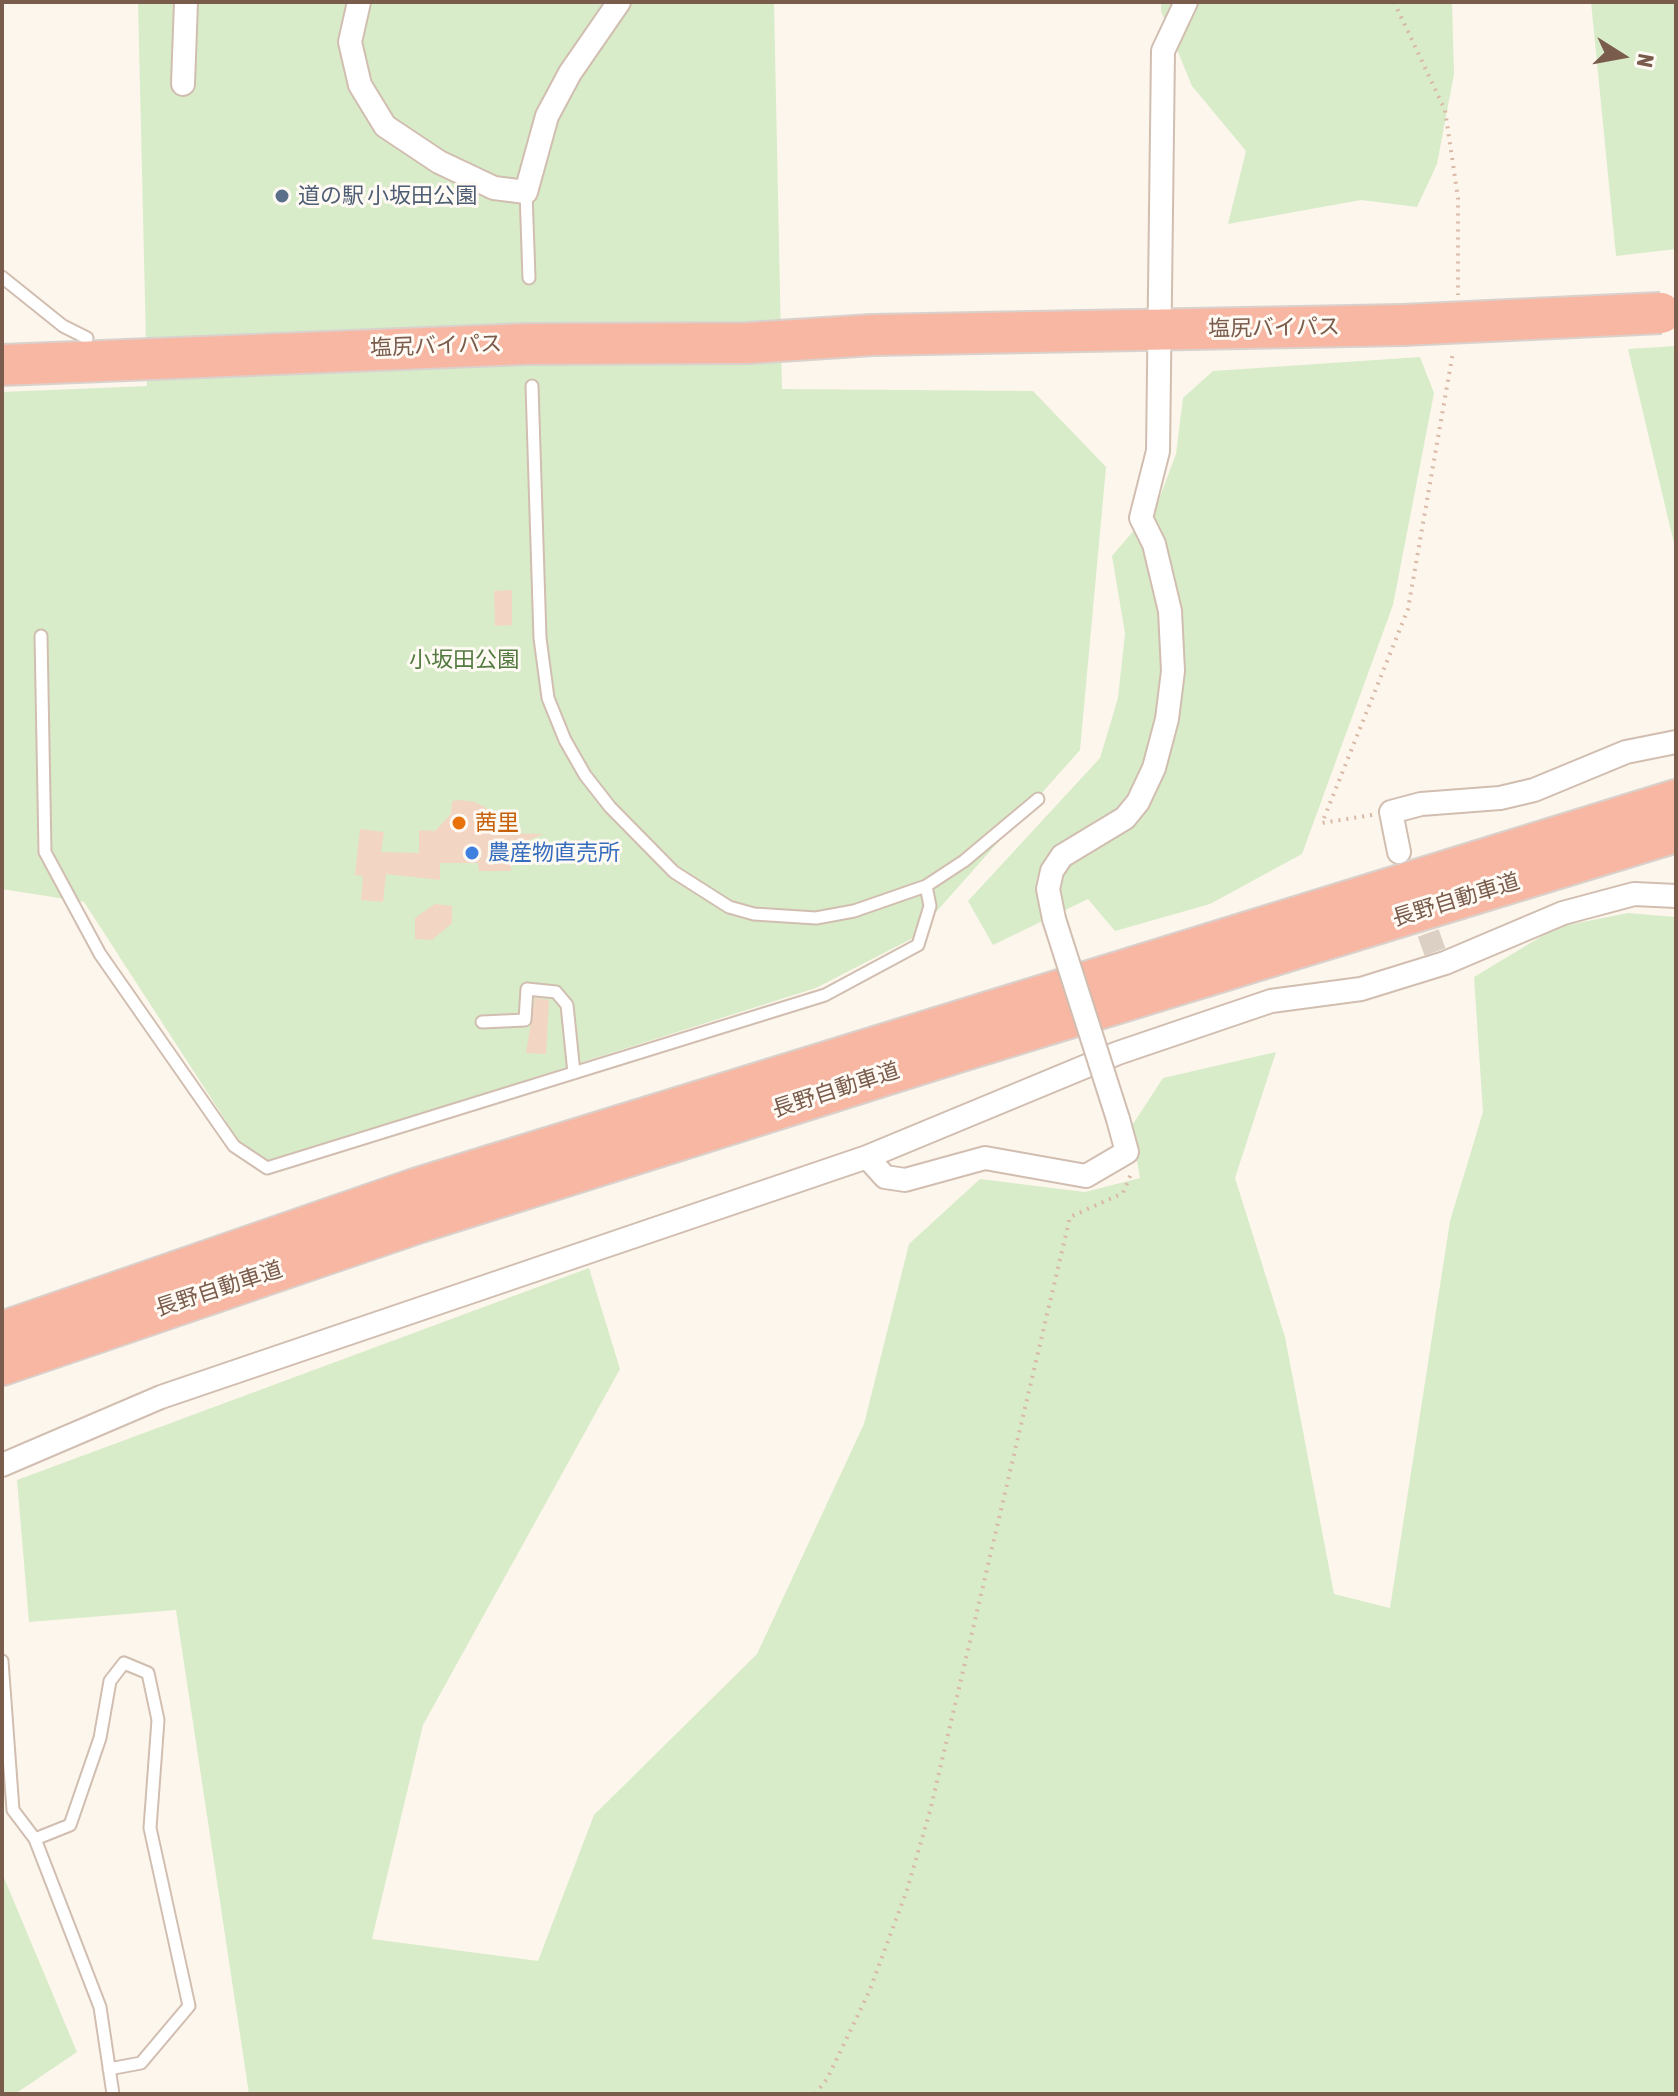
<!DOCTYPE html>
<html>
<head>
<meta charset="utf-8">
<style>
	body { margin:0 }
	#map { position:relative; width:1678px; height:2096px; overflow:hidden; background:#fdf6ec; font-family:"Asap Condensed",sans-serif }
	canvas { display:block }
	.frame { position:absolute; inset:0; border:4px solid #7a5c4d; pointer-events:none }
	.north { position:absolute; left:1582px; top:16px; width:80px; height:80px; -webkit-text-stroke:6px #fffaf3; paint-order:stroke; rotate:101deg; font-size:22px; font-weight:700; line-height:32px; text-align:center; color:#7a5c4d }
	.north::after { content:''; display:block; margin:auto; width:28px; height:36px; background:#7a5c4d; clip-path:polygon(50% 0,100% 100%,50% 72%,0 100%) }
</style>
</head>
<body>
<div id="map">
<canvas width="1678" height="2096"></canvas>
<div class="frame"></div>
<div class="north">N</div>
</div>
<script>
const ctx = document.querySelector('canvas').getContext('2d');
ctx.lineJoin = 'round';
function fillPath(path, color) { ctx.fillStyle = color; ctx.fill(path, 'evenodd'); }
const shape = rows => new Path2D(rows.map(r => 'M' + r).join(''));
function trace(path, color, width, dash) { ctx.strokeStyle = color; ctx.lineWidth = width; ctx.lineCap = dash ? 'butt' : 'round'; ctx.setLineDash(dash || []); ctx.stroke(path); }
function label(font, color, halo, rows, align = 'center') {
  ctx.font = font + ' "Asap Condensed","Noto Sans JP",sans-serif'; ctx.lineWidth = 6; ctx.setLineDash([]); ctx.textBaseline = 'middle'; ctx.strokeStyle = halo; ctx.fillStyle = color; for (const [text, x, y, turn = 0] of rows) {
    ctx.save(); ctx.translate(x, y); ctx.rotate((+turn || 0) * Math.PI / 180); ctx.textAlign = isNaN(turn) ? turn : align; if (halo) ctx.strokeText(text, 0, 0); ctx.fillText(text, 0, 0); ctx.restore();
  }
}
fillPath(shape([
	[138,2,774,2,782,389,1033,391,1106,467,1080,750,913,938,816,988,255,1166,84,902,2,889,2,392,147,386],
	[1161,2,1452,2,1454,74,1437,164,1417,207,1361,200,1228,224,1246,151,1192,86,1161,11],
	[1591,2,1676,2,1676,249,1616,256],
	[1676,346,1676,552,1628,349],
	[1420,357,1434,393,1393,605,1302,854,1210,904,1115,931,1088,899,993,945,968,901,1100,758,1118,698,1125,633,1112,556,1158,502,1176,454,1183,398,1213,371],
	[1628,913,1676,917,1676,2094,249,2094,176,1610,29,1622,17,1480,589,1268,620,1369,423,1725,372,1939,538,1961,594,1815,757,1654,864,1424,909,1244,980,1179,1085,1192,1140,1178,1131,1127,1163,1078,1276,1052,1235,1178,1285,1337,1334,1594,1390,1608,1450,1221,1483,1112,1474,977,1557,927],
	[2,1873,77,2052,15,2094,2,2094]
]), '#d8ecc9');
fillPath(shape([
	[512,590,512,625,495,626,494,591],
	[459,800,475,802,490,810,504,833,544,834,511,847,511,871,479,871,478,863,440,863,440,880,386,874,383,902,361,900,363,876,355,875,360,829,384,832,381,852,419,853,419,830,435,831,451,814,452,801],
	[435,904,452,906,452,923,432,940,415,939,415,918],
	[535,998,549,1000,546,1054,526,1053]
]), '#f3d5c3');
trace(shape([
	[1417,902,1435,952]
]), '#dcd0c4', 22, [22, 11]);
const lane = shape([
	[526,192,529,278],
	[2,277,63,326,87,338],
	[532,386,540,638,548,698,565,740,585,775,610,807,674,872,729,907,754,914,816,918,854,911,926,886,964,861,1038,799],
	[41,636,45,852,100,954,234,1146,267,1168,825,995,918,945,930,906,926,886],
	[482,1022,525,1020,527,989,556,992,567,1005,574,1073],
	[2,1661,13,1810,35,1839,70,1825,100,1738,110,1681,124,1663,148,1673,158,1720,150,1828,189,2006,141,2063,109,2069],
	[35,1839,100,2007,113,2094]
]);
const street = shape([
	[359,2,350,42,360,85,385,126,439,162,494,188,526,192,547,116,570,73,619,2],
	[183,84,186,2],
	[1399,852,1391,812,1421,804,1500,798,1534,790,1626,752,1676,742],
	[1054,919,1048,889,1052,871,1062,856,1125,818,1138,802,1154,768,1167,719,1173,671,1170,611,1154,544,1141,518,1158,451,1163,51,1186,2],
	[867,1157,885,1177,905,1180,985,1158,1086,1176,1127,1152,1118,1119],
	[2,1465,161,1397,867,1157,1118,1053,1271,1001,1361,989,1445,963,1563,913,1634,894,1676,896]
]);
const highway = shape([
	[2,365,526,344,748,343,872,335,1403,325],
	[2,1332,418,1188,1676,800],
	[2,1365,420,1222,958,1052,1676,832]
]);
trace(lane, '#d1beb0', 15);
trace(street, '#d1beb0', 26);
trace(highway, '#dad1cd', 44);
trace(shape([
	[1394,2,1445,110,1458,198,1458,295],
	[1372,815,1322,823,1408,609,1453,352],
	[815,2094,827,2079,869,1992,907,1890,930,1811,1070,1217,1123,1193,1131,1174]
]), '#d9b8a5', 4, [2, 6]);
trace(lane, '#fff', 11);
trace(street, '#fff', 22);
trace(highway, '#f7b7a3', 40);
const streetBridge = shape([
	[1054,919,1118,1119]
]);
const highwayBridge = shape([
	[1403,325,1661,313]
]);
trace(streetBridge, '#d1beb0', 26, []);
trace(highwayBridge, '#dad1cd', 44, []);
trace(streetBridge, '#fff', 22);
trace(highwayBridge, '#f7b7a3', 40);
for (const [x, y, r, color] of [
	[282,196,8,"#5c6f8a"],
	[459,823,8,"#e8710a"],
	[472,853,8,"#3f7fe0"]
]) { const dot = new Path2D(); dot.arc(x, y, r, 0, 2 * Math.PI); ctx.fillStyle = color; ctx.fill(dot); trace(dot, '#fffaf3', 3); }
label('22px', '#4e5e75', '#fffaf3', [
	["道の駅 小坂田公園",298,196]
], 'left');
label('22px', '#7a5c4d', '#fffaf3', [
	["塩尻バイパス",1274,328,-1],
	["塩尻バイパス",436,346,-2],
	["長野自動車道",1456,900,-17],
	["長野自動車道",836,1090,-18],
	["長野自動車道",219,1289,-18]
]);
label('22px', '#537a41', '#fffaf3', [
	["小坂田公園",464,660]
]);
label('22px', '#c56008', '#fffaf3', [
	["茜里",475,823]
], 'left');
label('22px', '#366cbe', '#fffaf3', [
	["農産物直売所",488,853]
], 'left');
</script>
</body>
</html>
